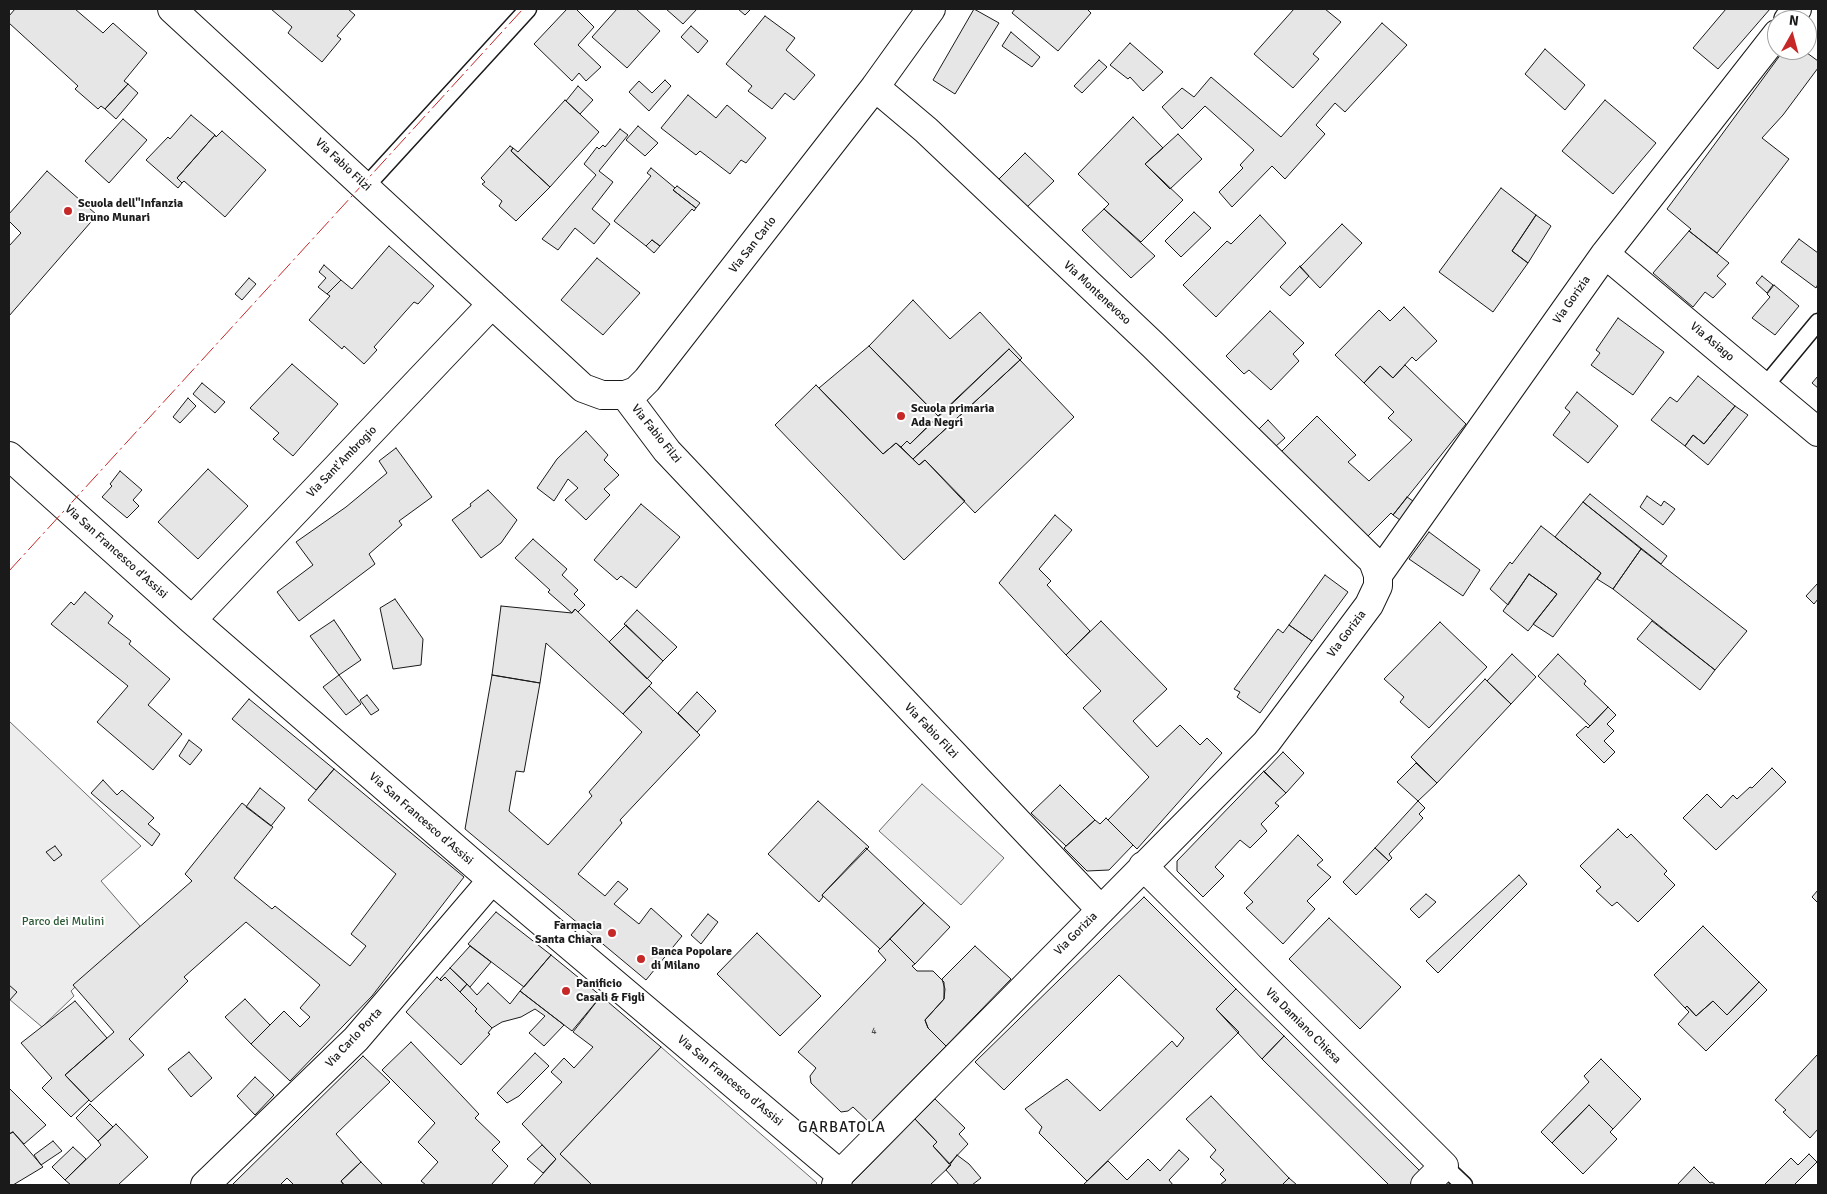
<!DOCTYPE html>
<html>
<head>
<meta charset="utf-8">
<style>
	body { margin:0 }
	#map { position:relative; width:1827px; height:1194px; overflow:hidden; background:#fff; font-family:Signika,sans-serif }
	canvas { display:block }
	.frame { position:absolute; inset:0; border:10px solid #1a1a1a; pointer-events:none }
	.north { position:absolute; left:1767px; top:10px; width:50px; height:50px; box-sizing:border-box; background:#fff; border:1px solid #a3a3a3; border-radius:50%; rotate:7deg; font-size:14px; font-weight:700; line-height:20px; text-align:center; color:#1a1a1a }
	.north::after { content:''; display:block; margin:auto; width:18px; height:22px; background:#c62828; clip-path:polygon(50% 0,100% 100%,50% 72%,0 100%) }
</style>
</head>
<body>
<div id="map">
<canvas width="1827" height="1194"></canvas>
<div class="frame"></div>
<div class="north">N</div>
</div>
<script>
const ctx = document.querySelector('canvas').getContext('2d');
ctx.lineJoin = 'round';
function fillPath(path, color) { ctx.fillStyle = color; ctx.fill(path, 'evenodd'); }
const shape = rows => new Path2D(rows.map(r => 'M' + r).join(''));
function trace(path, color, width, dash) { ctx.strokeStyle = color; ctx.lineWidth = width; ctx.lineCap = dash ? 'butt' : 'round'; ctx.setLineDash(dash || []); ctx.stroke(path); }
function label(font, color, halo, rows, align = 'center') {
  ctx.font = font + ' Signika,sans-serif'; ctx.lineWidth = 4; ctx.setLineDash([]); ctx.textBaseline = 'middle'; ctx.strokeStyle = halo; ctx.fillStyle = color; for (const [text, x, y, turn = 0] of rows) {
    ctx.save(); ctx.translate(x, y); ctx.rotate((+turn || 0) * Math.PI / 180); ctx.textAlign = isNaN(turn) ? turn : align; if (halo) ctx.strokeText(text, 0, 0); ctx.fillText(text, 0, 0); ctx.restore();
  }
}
const built = shape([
	[9,721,141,846,101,881,140,926,71,991,74,996,42,1027,9,999,9,721],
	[922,784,1004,858,961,905,879,831,922,784],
	[661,1047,817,1183,815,1185,592,1185,560,1154,661,1047]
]);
fillPath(built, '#ededed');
trace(built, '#6a6a6a', 1);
const building = shape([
	[15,9,75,9,103,33,113,23,147,53,124,81,128,84,105,109,101,106,98,109,75,89,78,86,9,23,9,16,15,9],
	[271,9,348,9,355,15,337,36,341,39,322,62,288,33,292,27,271,9],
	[567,9,576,9,594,27,578,45,601,67,586,81,579,73,572,81,534,44,567,9],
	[617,9,636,9,660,31,627,68,592,37,617,9],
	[666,9,697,9,683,24,666,9],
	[738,9,751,9,745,15,738,9],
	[974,9,999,23,955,94,933,80,974,9],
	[1015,9,1087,9,1091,13,1058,51,1012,13,1015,9],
	[1294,9,1325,9,1341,22,1313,54,1319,59,1293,88,1254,54,1294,9],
	[1726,9,1770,9,1718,69,1693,48,1726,9],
	[765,16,795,38,786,50,815,75,794,100,785,93,772,109,748,91,752,86,726,64,765,16],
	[1382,23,1407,45,1345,112,1335,103,1316,125,1325,134,1285,179,1272,166,1232,207,1219,192,1243,168,1240,165,1254,150,1205,106,1182,129,1162,107,1182,88,1194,97,1211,77,1281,137,1382,23],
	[691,26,708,41,698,53,681,37,691,26],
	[1011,32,1040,57,1032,67,1002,46,1011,32],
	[1130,43,1163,72,1143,91,1130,77,1128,79,1110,65,1130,43],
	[1545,49,1585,85,1565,110,1525,74,1545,49],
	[1784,50,1803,50,1818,61,1818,68,1783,115,1762,138,1789,159,1717,253,1689,231,1691,229,1667,209,1784,50],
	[1099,60,1107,67,1082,93,1074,86,1099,60],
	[665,80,671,86,649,111,629,92,639,81,652,93,665,80],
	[128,84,138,93,116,119,105,109,128,84],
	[578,86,593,100,580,114,566,101,578,86],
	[688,95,716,118,727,105,766,138,746,163,741,160,730,174,700,151,696,155,661,128,688,95],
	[565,100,599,132,550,187,511,151,513,148,518,152,565,100],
	[1605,100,1656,143,1613,194,1562,151,1605,100],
	[191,115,215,135,177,178,182,183,178,188,146,160,168,137,170,139,191,115],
	[1133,117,1163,148,1145,164,1183,200,1141,242,1104,209,1109,204,1078,174,1133,117],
	[123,119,147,140,109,183,85,161,123,119],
	[638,126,658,143,645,156,626,140,638,126],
	[620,129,628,135,599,171,613,182,592,209,610,224,594,244,575,228,558,250,542,239,596,175,584,164,597,147,599,149,603,145,605,147,620,129],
	[222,131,266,170,225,217,184,181,182,183,177,178,215,135,216,137,222,131],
	[1178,134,1202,159,1170,189,1145,164,1178,134],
	[510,146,513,148,511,151,550,187,516,221,499,206,502,201,482,184,485,182,481,178,510,146],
	[1025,153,1054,181,1026,208,997,181,1025,153],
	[651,168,675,188,673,190,696,208,694,211,692,209,660,246,652,240,646,246,614,221,651,176,647,173,651,168],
	[47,171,97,215,9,316,9,246,21,233,9,221,9,214,47,171],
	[677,186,700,203,696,208,673,190,677,186],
	[1501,188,1536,215,1512,251,1528,263,1493,312,1439,272,1501,188],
	[1104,209,1155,256,1131,278,1082,230,1104,209],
	[1194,212,1211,228,1181,257,1165,241,1194,212],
	[1260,215,1286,243,1216,317,1183,285,1227,241,1231,244,1260,215],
	[1536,215,1551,226,1528,263,1512,251,1536,215],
	[1342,224,1362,243,1320,288,1300,267,1342,224],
	[1689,231,1729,263,1717,276,1726,284,1713,298,1705,292,1693,307,1653,273,1689,231],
	[1799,239,1818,253,1818,284,1816,288,1781,262,1799,239],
	[652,240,660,246,654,253,646,246,652,240],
	[389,246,434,286,418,304,414,302,405,312,374,347,377,350,364,364,344,346,342,349,309,320,330,296,327,294,341,280,352,289,389,246],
	[597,258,640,293,603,335,561,300,597,258],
	[324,265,341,280,327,294,318,287,326,278,319,272,324,265],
	[1300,266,1309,276,1290,296,1280,287,1300,266],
	[1762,276,1773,285,1767,293,1756,283,1762,276],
	[249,278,256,284,242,300,235,294,249,278],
	[1774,285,1799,306,1775,335,1752,318,1770,297,1767,294,1774,285],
	[913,300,950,339,980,312,1022,358,1020,360,1009,349,938,416,869,346,913,300],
	[1404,307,1437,341,1416,361,1412,357,1393,378,1380,366,1364,383,1335,355,1379,310,1390,321,1404,307],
	[1270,311,1304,343,1293,354,1299,361,1271,390,1249,370,1244,374,1226,356,1270,311],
	[1618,318,1664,352,1633,395,1591,365,1600,353,1596,350,1618,318],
	[869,346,938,416,910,444,907,441,901,447,896,443,883,454,819,388,869,346],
	[1009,349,1020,360,913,459,901,447,907,441,910,444,1009,349],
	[1020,360,1074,417,975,513,925,460,919,465,913,459,1020,360],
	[292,364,338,404,293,456,273,439,279,433,250,408,292,364],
	[1405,365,1466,424,1393,515,1391,513,1367,537,1281,452,1317,416,1356,455,1348,462,1369,481,1412,440,1388,418,1394,412,1364,383,1380,366,1393,378,1405,365],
	[1698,376,1735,406,1704,444,1693,435,1685,446,1651,420,1670,397,1677,402,1698,376],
	[1818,376,1818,388,1812,383,1818,376],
	[202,383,225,402,215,413,193,394,202,383],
	[816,385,883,454,896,443,919,465,925,460,965,501,904,560,775,425,816,385],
	[1577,392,1618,426,1588,463,1553,435,1570,412,1565,408,1577,392],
	[188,398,196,406,180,423,173,417,188,398],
	[1735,406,1748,415,1708,465,1685,446,1693,435,1704,444,1735,406],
	[1268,420,1285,438,1275,447,1258,430,1268,420],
	[586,431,608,455,604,460,619,475,604,489,610,495,586,520,565,500,578,488,568,479,554,501,537,488,557,459,586,431],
	[396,448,432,497,399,521,402,525,369,554,375,564,299,621,277,592,313,565,296,542,346,507,387,473,379,461,396,448],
	[208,469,248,506,198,559,158,522,208,469],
	[120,471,142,490,133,500,139,506,127,518,102,497,112,486,110,484,120,471],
	[488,490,517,520,501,543,481,558,452,520,471,506,470,504,488,490],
	[1590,494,1667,556,1661,564,1583,502,1590,494],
	[1647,496,1661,506,1664,501,1675,509,1663,525,1640,507,1647,496],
	[1407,497,1413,501,1400,520,1393,515,1407,497],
	[1583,502,1641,549,1613,589,1597,579,1601,573,1555,537,1583,502],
	[641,504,680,537,636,588,621,576,617,580,594,560,641,504],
	[1055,515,1072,530,1039,569,1051,581,1047,585,1090,631,1066,655,999,583,1055,515],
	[1541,526,1601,573,1553,637,1533,624,1557,594,1529,574,1508,605,1490,589,1510,562,1512,564,1541,526],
	[1429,532,1480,570,1463,596,1409,559,1429,532],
	[533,539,567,569,562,575,578,590,574,594,585,605,578,612,575,609,572,613,548,592,550,590,515,558,533,539],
	[1641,549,1747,631,1715,670,1613,589,1641,549],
	[1529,574,1557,594,1528,631,1503,611,1529,574],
	[1325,575,1348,592,1312,641,1289,625,1325,575],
	[1818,583,1818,599,1814,604,1806,596,1818,583],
	[85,592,113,616,108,623,131,641,129,644,170,679,148,705,182,734,153,770,97,722,128,686,51,624,71,602,74,605,85,592],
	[395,599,423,639,421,665,393,669,380,608,395,599],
	[501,606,572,613,575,609,652,683,623,714,546,643,540,683,492,675,501,606],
	[637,610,677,647,663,661,624,624,637,610],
	[334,620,361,660,339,675,310,636,334,620],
	[1101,621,1167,689,1133,721,1157,747,1180,725,1200,745,1207,738,1222,753,1137,849,1108,820,1149,777,1083,708,1101,691,1066,655,1101,621],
	[1652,621,1715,670,1700,690,1637,639,1652,621],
	[1440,622,1487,667,1429,728,1400,702,1404,697,1384,679,1440,622],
	[626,625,663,661,647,679,609,642,626,625],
	[1289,625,1312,641,1260,713,1237,697,1240,692,1234,689,1278,629,1283,633,1289,625],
	[1512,654,1536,677,1511,704,1487,681,1512,654],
	[1558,654,1586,681,1584,684,1608,707,1590,726,1538,676,1558,654],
	[339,675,361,704,346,715,323,687,339,675],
	[492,675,540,683,524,772,516,771,509,811,548,845,592,796,589,792,642,732,623,714,649,686,700,735,620,820,622,823,578,874,605,896,618,881,628,889,614,904,639,924,651,908,682,936,646,980,465,829,492,675],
	[1485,679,1511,704,1437,783,1411,757,1485,679],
	[697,692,716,711,697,732,678,713,697,692],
	[367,695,379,710,371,715,360,700,367,695],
	[249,699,334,769,316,790,232,719,249,699],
	[1608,707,1616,715,1607,724,1614,731,1604,741,1615,752,1604,763,1576,735,1586,726,1588,728,1608,707],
	[189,740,202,750,190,765,179,756,189,740],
	[1283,752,1304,773,1286,793,1264,772,1283,752],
	[1416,763,1437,783,1418,801,1397,782,1416,763],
	[1772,768,1786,782,1716,850,1683,818,1707,794,1721,808,1733,795,1737,799,1750,787,1752,788,1772,768],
	[334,769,464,877,372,996,290,1081,251,1044,284,1011,300,1027,310,1017,300,1008,320,985,246,922,184,977,188,981,129,1039,144,1055,91,1102,65,1075,114,1032,73,985,192,881,185,874,242,803,273,827,234,878,272,909,275,906,350,966,366,946,351,934,396,874,308,800,334,769],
	[1264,771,1286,793,1275,803,1279,806,1261,824,1267,831,1250,848,1240,840,1215,867,1224,876,1203,897,1177,871,1177,861,1264,771],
	[103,780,117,795,122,790,154,818,148,824,160,834,152,846,91,793,103,780],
	[1060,785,1095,820,1066,846,1031,813,1060,785],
	[260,788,285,808,271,826,246,807,260,788],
	[818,801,869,847,822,895,823,897,819,902,768,854,818,801],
	[1418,801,1425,808,1419,814,1423,818,1389,854,1392,858,1389,861,1375,848,1418,801],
	[1106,818,1133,845,1109,870,1087,871,1064,848,1095,820,1100,824,1106,818],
	[1618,829,1627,838,1631,834,1667,871,1664,874,1675,885,1638,922,1617,902,1612,906,1596,891,1601,887,1580,866,1618,829],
	[1298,835,1323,860,1317,865,1331,877,1307,901,1315,909,1283,944,1246,908,1253,902,1244,893,1298,835],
	[55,846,62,855,54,861,46,852,55,846],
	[866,848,924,903,880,949,822,895,866,848],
	[1375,848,1389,861,1356,895,1343,882,1375,848],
	[1519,875,1527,884,1438,973,1426,961,1519,875],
	[1818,890,1818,903,1812,897,1818,890],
	[1426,894,1436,902,1419,918,1410,909,1426,894],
	[1144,897,1236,989,1216,1009,1239,1032,1087,1181,1039,1133,1042,1127,1025,1109,1067,1079,1100,1111,1172,1041,1177,1047,1184,1038,1119,975,1004,1090,975,1062,1144,897],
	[924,903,950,927,915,964,890,939,924,903],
	[496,912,551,955,524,987,468,944,496,912],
	[708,914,718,922,701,944,691,935,708,914],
	[1329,918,1401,987,1360,1029,1289,959,1329,918],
	[1703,926,1759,982,1727,1015,1713,1001,1696,1016,1687,1006,1685,1008,1654,975,1703,926],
	[757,933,821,996,780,1036,717,974,757,933],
	[890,939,915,964,912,966,917,971,933,971,944,982,944,999,925,1020,928,1028,946,1046,870,1123,853,1107,848,1111,841,1112,811,1083,810,1076,816,1068,798,1052,886,960,878,951,890,939],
	[470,946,491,962,470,987,450,968,470,946],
	[975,946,1011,979,946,1046,928,1028,925,1020,944,999,945,989,942,979,975,946],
	[551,955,601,996,572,1031,520,991,551,955],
	[450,968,467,984,460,992,445,977,441,981,440,979,450,968],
	[437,977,441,981,445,977,477,1009,475,1011,492,1028,488,1033,490,1034,461,1065,406,1012,437,977],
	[1759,982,1767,990,1706,1051,1678,1024,1689,1012,1685,1008,1687,1006,1696,1016,1713,1001,1727,1015,1759,982],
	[488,983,510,1004,520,991,564,1025,544,1046,529,1033,545,1016,535,1009,521,1017,502,1022,492,1028,475,1011,477,1009,460,992,467,984,477,995,488,983],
	[9,985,17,992,9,1001,9,985],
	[1236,989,1284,1036,1262,1059,1216,1009,1236,989],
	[601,996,661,1047,560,1154,592,1185,533,1185,556,1159,522,1124,562,1082,551,1072,564,1058,574,1068,593,1047,573,1032,601,996],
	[245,999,270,1025,251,1044,225,1017,245,999],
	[75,1001,107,1038,65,1075,89,1100,71,1117,42,1088,52,1078,21,1043,75,1001],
	[1284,1036,1422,1173,1410,1185,1389,1185,1262,1059,1284,1036],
	[411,1042,479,1114,475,1118,500,1142,492,1150,508,1166,491,1185,426,1185,421,1181,438,1162,418,1142,435,1123,382,1070,411,1042],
	[189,1052,212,1078,191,1097,168,1069,189,1052],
	[535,1053,549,1066,519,1096,507,1103,497,1093,535,1053],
	[1818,1054,1818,1129,1810,1138,1783,1112,1786,1110,1775,1100,1818,1054],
	[363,1056,390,1082,336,1134,361,1162,341,1181,344,1185,294,1185,287,1178,280,1185,232,1185,363,1056],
	[1601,1059,1641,1099,1613,1129,1589,1105,1552,1143,1541,1132,1589,1082,1584,1076,1601,1059],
	[255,1077,274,1095,255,1115,237,1096,255,1077],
	[9,1088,46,1125,24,1144,13,1132,9,1134,9,1088],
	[1211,1096,1289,1178,1282,1185,1220,1185,1226,1180,1220,1174,1224,1170,1210,1157,1216,1150,1186,1119,1211,1096],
	[935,1099,965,1128,959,1134,968,1144,949,1164,933,1146,937,1142,915,1119,935,1099],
	[90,1104,113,1127,98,1141,76,1118,90,1104],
	[1589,1105,1613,1129,1610,1132,1617,1139,1583,1174,1552,1143,1589,1105],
	[915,1119,937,1142,933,1146,951,1165,930,1185,850,1185,915,1119],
	[116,1124,148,1157,118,1185,71,1185,65,1180,101,1145,98,1141,116,1124],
	[13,1132,43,1167,13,1185,9,1185,9,1134,13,1132],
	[53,1141,62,1151,41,1165,34,1155,53,1141],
	[542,1145,556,1159,543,1173,527,1159,542,1145],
	[73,1147,86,1159,65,1180,52,1167,73,1147],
	[1179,1150,1189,1159,1169,1180,1173,1185,1083,1185,1108,1161,1127,1180,1148,1159,1160,1171,1179,1150],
	[1809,1154,1817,1162,1794,1185,1764,1185,1791,1158,1798,1165,1809,1154],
	[957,1155,969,1164,981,1178,972,1185,959,1185,946,1170,957,1155],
	[361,1162,383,1185,344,1185,341,1181,361,1162],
	[1694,1167,1710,1183,1712,1182,1716,1185,1677,1185,1694,1167],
	[1289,1178,1297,1185,1282,1185,1289,1178]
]);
fillPath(building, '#e6e6e6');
trace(building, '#1a1a1a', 1);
const lane = shape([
	[366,186,528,9],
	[1765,386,1818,322],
	[1444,1166,1464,1185]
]);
const street = shape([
	[172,9,583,388,602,395,625,395,636,391,647,380,875,87,931,9],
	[1788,20,1797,9],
	[875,87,926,130,1153,345,1373,561,1378,575],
	[1605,254,1818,432],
	[625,395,667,451,1101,910],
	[9,456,192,620,492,880,840,1174],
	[192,620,492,304],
	[1143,866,1444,1166,1425,1185],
	[205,1185,356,1039,492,880],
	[836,1185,840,1174,855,1159,1266,743,1369,605,1378,586,1378,575,1605,254,1777,34]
]);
trace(lane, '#1a1a1a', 19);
trace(street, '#1a1a1a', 30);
trace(lane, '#fff', 16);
trace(street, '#fff', 28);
trace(shape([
	[9,571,523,9]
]), '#c62828', 1, [18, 4, 2.5, 4]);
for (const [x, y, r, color] of [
	[68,211,5,"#c62828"],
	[901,416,5,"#c62828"],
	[612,933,5,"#c62828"],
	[641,959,5,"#c62828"],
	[566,991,5,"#c62828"]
]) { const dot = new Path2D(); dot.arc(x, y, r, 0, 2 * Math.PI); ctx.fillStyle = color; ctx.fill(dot); trace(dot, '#fff', 2); }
label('10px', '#4d4d4d', null, [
	["4",874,1031]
]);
label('12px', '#1a1a1a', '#fff', [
	["Via Fabio Filzi",343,165,43],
	["Via San Carlo",753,245,-52],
	["Via Montenevoso",1097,293,43],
	["Via Gorizia",1572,300,-55],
	["Via Asiago",1712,342,40],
	["Via Fabio Filzi",656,434,51],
	["Via Sant'Ambrogio",342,462,-46],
	["Via San Francesco d'Assisi",116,552,42],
	["Via Gorizia",1347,634,-53],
	["Via Fabio Filzi",931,731,46],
	["Via San Francesco d'Assisi",421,819,41],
	["Via Gorizia",1076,934,-45],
	["Via Damiano Chiesa",1303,1026,45],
	["Via Carlo Porta",354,1038,-47],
	["Via San Francesco d'Assisi",730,1081,40]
]);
label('bold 12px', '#1a1a1a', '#fff', [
	["Scuola dell\"Infanzia",78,204],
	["Bruno Munari",78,218],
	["Scuola primaria",911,409],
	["Ada Negri",911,423],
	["Farmacia",602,926,"right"],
	["Santa Chiara",602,940,"right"],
	["Banca Popolare",651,952],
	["di Milano",651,966],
	["Panificio",576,984],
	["Casali & Figli",576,998]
], 'left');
label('12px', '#2b5a34', '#fff', [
	["Parco dei Mulini",63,922]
]);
ctx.letterSpacing = '1px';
label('15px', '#1a1a1a', '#fff', [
	["GARBATOLA",842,1128]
]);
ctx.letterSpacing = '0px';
</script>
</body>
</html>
